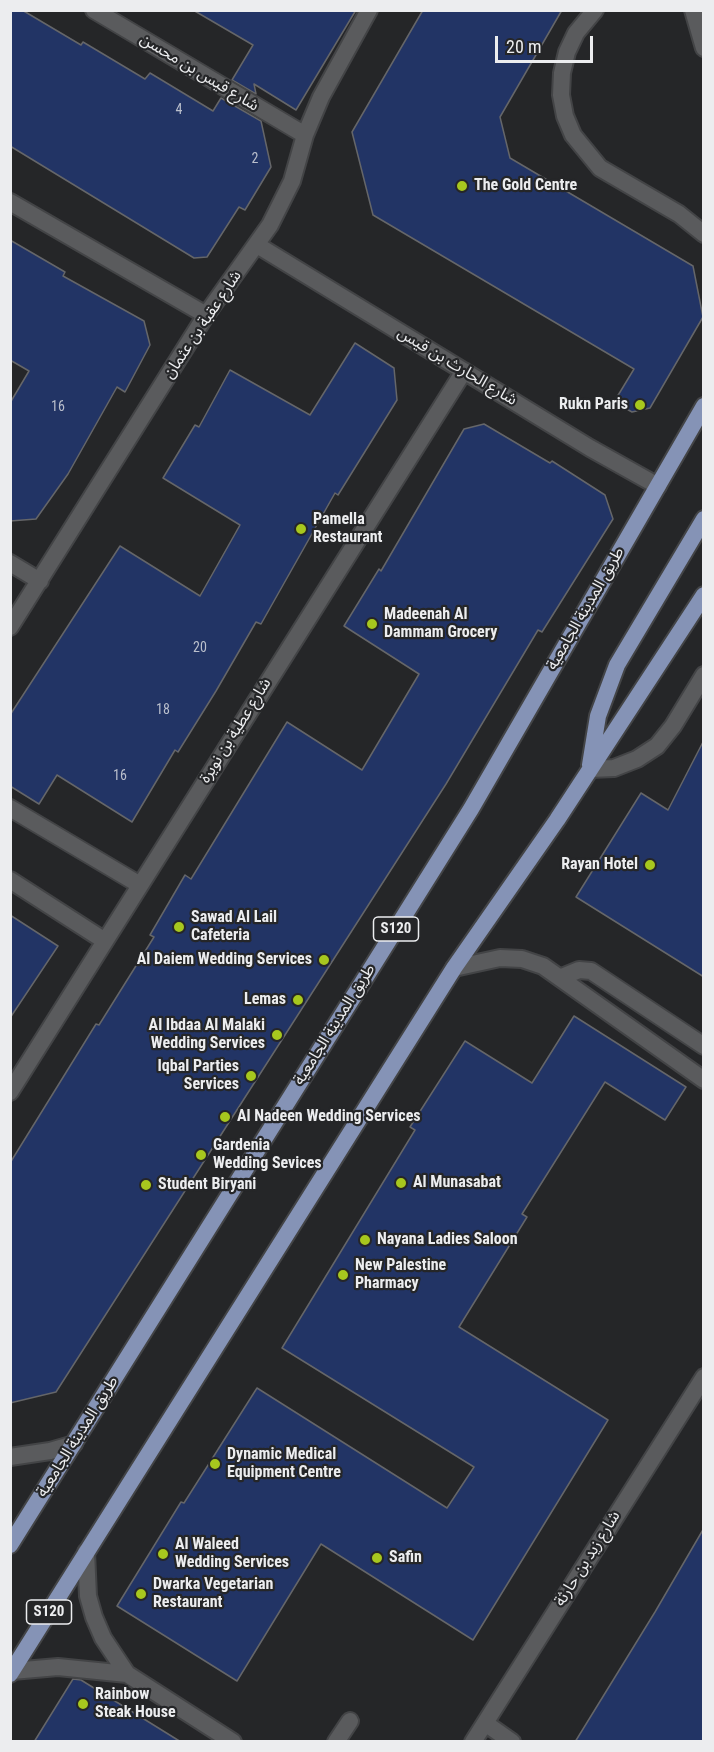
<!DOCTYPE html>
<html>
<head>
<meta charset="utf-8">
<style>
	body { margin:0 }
	#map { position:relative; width:714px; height:1752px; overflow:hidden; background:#252628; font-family:"Roboto Condensed",sans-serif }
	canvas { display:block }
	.frame { position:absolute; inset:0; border:12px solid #ecedef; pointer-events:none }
	.scale { position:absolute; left:495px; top:36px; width:98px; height:27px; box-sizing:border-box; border:3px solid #ecedef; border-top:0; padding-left:8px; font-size:18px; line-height:21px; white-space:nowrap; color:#ecedef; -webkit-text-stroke:4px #252628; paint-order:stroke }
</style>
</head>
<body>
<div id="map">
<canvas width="714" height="1752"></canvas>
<div class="frame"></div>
<div class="scale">20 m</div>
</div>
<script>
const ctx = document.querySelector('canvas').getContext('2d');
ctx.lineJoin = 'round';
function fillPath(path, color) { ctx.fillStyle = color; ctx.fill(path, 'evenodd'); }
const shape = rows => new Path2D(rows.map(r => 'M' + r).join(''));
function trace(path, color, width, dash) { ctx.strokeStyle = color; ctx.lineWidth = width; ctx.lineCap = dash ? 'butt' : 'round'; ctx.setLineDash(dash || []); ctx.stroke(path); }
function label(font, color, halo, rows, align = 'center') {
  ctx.font = font + ' "Roboto Condensed","Noto Sans Arabic",sans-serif'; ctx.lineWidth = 4.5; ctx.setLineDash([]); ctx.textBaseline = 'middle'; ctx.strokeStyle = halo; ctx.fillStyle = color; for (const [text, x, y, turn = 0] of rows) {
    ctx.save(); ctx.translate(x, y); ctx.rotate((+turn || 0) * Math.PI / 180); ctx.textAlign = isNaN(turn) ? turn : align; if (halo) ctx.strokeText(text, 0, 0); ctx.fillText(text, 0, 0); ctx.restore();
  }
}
const building = shape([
	[10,10,22,10,81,45,83,42,145,79,150,73,213,111,221,98,261,121,271,167,245,210,239,207,207,257,194,258,10,146,10,10],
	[193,10,356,10,296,110,254,84,256,94,232,80,253,45,193,10],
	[423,10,562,10,500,117,510,158,693,266,703,317,650,408,632,412,614,402,634,369,373,215,352,132,423,10],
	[10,240,65,272,63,276,144,321,150,345,125,392,117,387,68,474,36,519,10,521,10,403,29,371,10,360,10,240],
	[355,343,394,368,397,400,338,495,335,493,261,624,256,622,216,691,178,752,175,750,132,822,57,775,39,804,10,786,10,715,120,546,200,596,240,525,163,478,195,425,199,427,230,370,310,415,355,343],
	[484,424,550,463,552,461,605,495,613,519,542,632,538,630,446,784,56,1392,10,1403,10,1163,96,1024,99,1025,154,937,150,935,185,875,191,879,287,722,362,770,419,674,344,626,379,569,381,571,464,429,484,424],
	[704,740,704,977,576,897,641,793,668,810,704,740],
	[10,915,58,946,10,1018,10,915],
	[574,1016,686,1087,665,1120,605,1082,522,1214,527,1217,459,1327,608,1420,473,1640,321,1544,237,1681,117,1606,181,1502,184,1503,257,1388,447,1508,474,1467,282,1348,415,1130,410,1127,465,1041,532,1083,574,1016],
	[704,1528,704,1742,575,1742,655,1612,704,1528],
	[73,1679,81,1680,181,1742,34,1742,73,1679]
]);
fillPath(building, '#223465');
trace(building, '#656669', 1.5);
const service = shape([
	[595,10,576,33,567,52,562,73,561,95,565,116,573,135,600,168,679,214,704,234],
	[693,10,704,48],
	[590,769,614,768,637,759,657,746,673,726,704,675],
	[454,968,500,958,522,959,543,966,704,1080],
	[562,977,579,970,591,971,704,1046],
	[336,1742,350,1721]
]);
const minor = shape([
	[94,10,305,135],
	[10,202,206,315],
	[257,245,590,448,658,486],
	[10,563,40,581],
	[10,627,206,315,270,225,292,181,305,135,321,97,369,10],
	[10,808,140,885],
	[10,880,105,941],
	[10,1092,464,371],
	[10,1457,50,1451,74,1444],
	[86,1552,88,1596,94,1617,103,1638,127,1674,233,1742],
	[12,1671,58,1667,127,1674],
	[485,1723,512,1742],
	[473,1742,704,1377]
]);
const primary = shape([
	[590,765,598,716,617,665,704,519],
	[10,1545,471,809,704,406],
	[10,1674,454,968,557,820,704,595]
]);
trace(service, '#434446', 20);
trace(minor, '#434446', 20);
trace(primary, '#434446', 20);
trace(service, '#5a5b5d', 16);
trace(minor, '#5a5b5d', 16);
trace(primary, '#8593b6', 16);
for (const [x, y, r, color] of [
	[462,186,6,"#a7c71e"],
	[640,405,6,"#a7c71e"],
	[301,529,6,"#a7c71e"],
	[372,624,6,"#a7c71e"],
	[650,865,6,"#a7c71e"],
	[179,927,6,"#a7c71e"],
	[324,960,6,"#a7c71e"],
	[298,1000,6,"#a7c71e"],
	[277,1035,6,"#a7c71e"],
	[251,1076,6,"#a7c71e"],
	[225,1117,6,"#a7c71e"],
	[201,1155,6,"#a7c71e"],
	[401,1183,6,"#a7c71e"],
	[146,1185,6,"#a7c71e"],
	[365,1240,6,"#a7c71e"],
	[343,1275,6,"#a7c71e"],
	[215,1464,6,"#a7c71e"],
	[163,1554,6,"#a7c71e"],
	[377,1558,6,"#a7c71e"],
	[141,1594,6,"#a7c71e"],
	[83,1704,6,"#a7c71e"]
]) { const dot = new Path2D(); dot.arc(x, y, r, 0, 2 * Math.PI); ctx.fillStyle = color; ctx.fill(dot); trace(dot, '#252628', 2); }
label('14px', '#babfcc', null, [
	["4",179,110],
	["2",255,159],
	["16",58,407],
	["20",200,648],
	["18",163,710],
	["16",120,776]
]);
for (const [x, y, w] of [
	[396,929,45],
	[49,1612,45]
]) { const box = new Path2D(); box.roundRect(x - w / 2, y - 12, w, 24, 4.5); ctx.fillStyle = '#252628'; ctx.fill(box); trace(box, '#ecedef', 1.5); }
label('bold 15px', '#ecedef', null, [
	["S120",396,929],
	["S120",49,1612]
]);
label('16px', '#ecedef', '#252628', [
	["شارع قيس بن محسن",199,73,31],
	["شارع عقبة بن عثمان",203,325,-56],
	["شارع الحارث بن قيس",457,367,31],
	["طريق المدينة الجامعية",586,609,-60],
	["شارع عطية بن نويرة",236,731,-58],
	["طريق المدينة الجامعية",335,1025,-58],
	["طريق المدينة الجامعية",78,1437,-58],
	["شارع زيد بن حارثة",588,1559,-58]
]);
label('bold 16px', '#ecedef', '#252628', [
	["The Gold Centre",474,186],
	["Rukn Paris",628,405,"right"],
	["Pamella",313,520],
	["Restaurant",313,538],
	["Madeenah Al",384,615],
	["Dammam Grocery",384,633],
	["Rayan Hotel",638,865,"right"],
	["Sawad Al Lail",191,918],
	["Cafeteria",191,936],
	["Al Daiem Wedding Services",312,960,"right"],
	["Lemas",286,1000,"right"],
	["Al Ibdaa Al Malaki",265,1026,"right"],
	["Wedding Services",265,1044,"right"],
	["Iqbal Parties",239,1067,"right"],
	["Services",239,1085,"right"],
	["Al Nadeen Wedding Services",237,1117],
	["Gardenia",213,1146],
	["Wedding Sevices",213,1164],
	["Al Munasabat",413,1183],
	["Student Biryani",158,1185],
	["Nayana Ladies Saloon",377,1240],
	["New Palestine",355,1266],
	["Pharmacy",355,1284],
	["Dynamic Medical",227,1455],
	["Equipment Centre",227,1473],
	["Al Waleed",175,1545],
	["Wedding Services",175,1563],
	["Safin",389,1558],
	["Dwarka Vegetarian",153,1585],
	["Restaurant",153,1603],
	["Rainbow",95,1695],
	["Steak House",95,1713]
], 'left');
</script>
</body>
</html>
